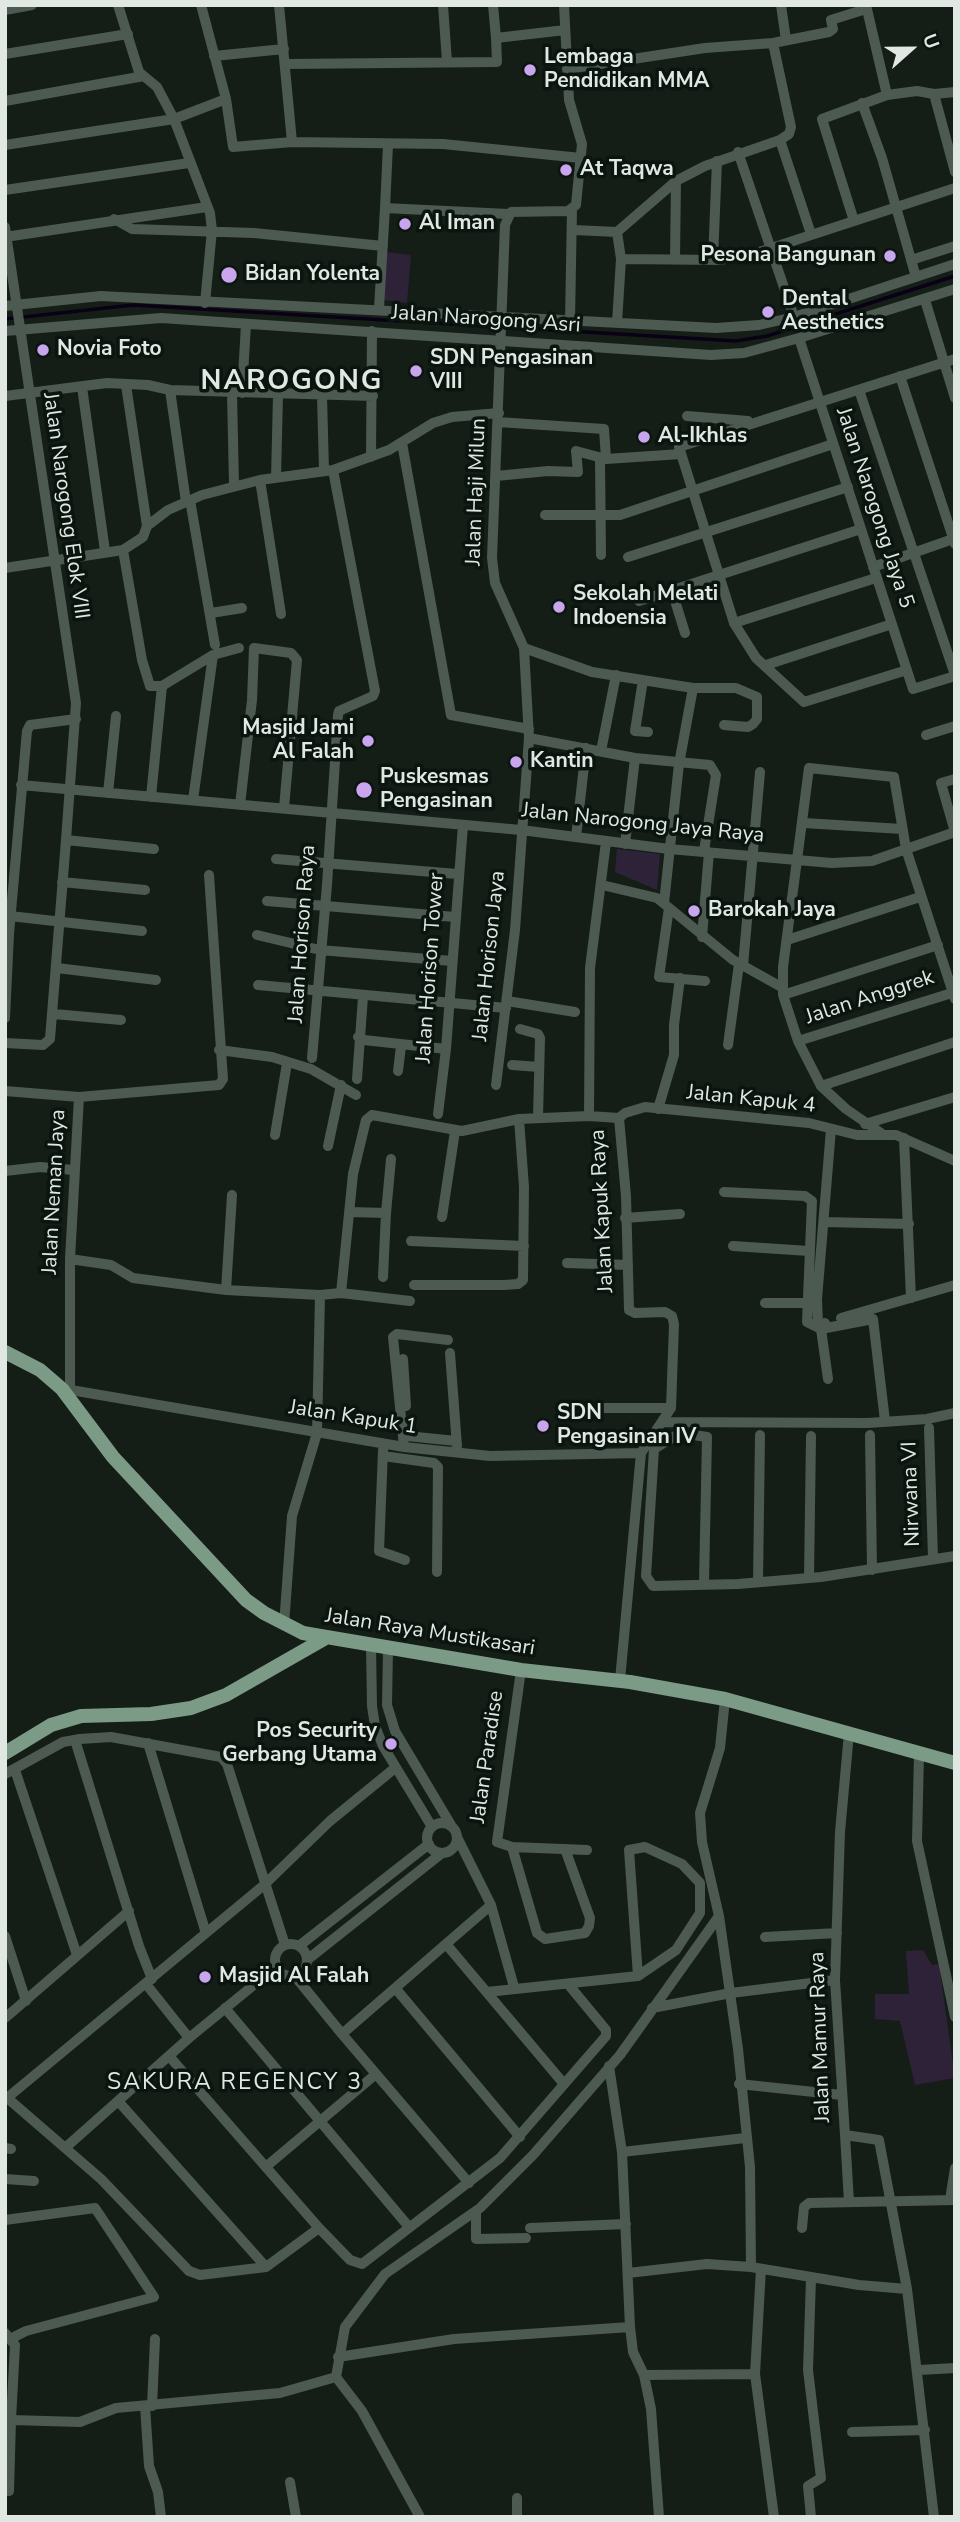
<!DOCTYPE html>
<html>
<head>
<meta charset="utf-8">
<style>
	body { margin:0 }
	#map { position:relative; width:960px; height:2522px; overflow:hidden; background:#141e17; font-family:"Nunito Sans",sans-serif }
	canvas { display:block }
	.frame { position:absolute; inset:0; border:7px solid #e1e8e3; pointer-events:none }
	.north { position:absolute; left:876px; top:14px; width:70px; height:70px; -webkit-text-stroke:5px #0b150f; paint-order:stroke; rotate:69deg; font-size:19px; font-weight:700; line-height:28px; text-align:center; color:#e1e8e3 }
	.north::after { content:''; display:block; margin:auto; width:24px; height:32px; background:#e1e8e3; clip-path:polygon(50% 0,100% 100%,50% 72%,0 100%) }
</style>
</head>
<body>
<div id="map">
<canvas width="960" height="2522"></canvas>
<div class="frame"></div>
<div class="north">U</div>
</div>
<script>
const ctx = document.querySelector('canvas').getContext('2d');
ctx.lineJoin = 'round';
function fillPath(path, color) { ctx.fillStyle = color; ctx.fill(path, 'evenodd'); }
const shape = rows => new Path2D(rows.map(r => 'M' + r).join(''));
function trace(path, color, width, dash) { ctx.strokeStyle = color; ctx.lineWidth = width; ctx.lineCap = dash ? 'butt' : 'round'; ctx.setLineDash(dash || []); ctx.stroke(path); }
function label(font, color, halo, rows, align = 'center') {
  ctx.font = font + ' "Nunito Sans",sans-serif'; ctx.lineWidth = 7; ctx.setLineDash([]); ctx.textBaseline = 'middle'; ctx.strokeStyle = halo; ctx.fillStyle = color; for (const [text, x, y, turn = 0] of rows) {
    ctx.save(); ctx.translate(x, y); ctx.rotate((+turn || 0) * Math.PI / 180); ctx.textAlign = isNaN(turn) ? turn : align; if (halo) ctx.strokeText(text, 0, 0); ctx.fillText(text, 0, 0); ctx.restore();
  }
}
fillPath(shape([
	[387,252,411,255,407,303,384,300],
	[617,849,660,854,657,890,615,872],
	[923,1950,932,1965,939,1964,955,2078,915,2085,900,2021,875,2019,875,1994,909,1994,906,1951]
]), '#2d2238');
trace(shape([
	[5,319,133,305,736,341,767,336,955,276]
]), '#0b0116', 3.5);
trace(shape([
	[118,5,139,72,157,87,174,119,210,213,212,230,205,303],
	[279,5,292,142],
	[443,5,447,62],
	[493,5,496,38],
	[781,5,786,40],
	[866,5,887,95],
	[5,10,32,5],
	[5,54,128,34],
	[214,56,284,49],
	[285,64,497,62,496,38,565,30],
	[567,69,705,48,773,43,829,32,833,29,831,20,866,9],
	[934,94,955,172],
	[226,99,233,147,292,142,443,144,581,158],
	[5,101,144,76],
	[862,103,882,158,916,277],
	[780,140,811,234],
	[5,145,174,119,226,99,201,5],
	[738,152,794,317],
	[5,190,189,163],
	[385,208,388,145],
	[114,219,132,229,254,233,383,246],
	[854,221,822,119,887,95,917,91,934,94,955,92],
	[5,227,76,703,66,840,154,849],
	[574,230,617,232,621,259],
	[617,232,676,181,705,166,780,140,789,134,791,127,773,43],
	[5,237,207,207],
	[675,259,676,181],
	[713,260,717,161],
	[911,260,955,246],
	[925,300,955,398],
	[5,306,101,296,716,328,759,325,794,317,955,264],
	[379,308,385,208,508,214],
	[570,322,572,208],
	[617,323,621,259,719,260,750,255,955,188],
	[5,331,161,318,711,355,744,353,799,338,955,289],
	[799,338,913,689,955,676],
	[900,376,955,544],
	[126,385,147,526],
	[82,387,105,551],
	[170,390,186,502],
	[859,390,955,675],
	[232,393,234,485],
	[242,393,246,324],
	[5,396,107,383,148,385,170,390,373,396],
	[322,396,324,470],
	[687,416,748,421],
	[498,422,604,429,606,459],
	[402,443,451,715,529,729],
	[371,457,372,331],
	[600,458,601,555],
	[496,476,548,471,578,472,576,451,606,459,681,454],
	[276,478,278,395],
	[260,480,281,614],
	[190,500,215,645],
	[545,515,620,515,833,444],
	[123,550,142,660,150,686,162,686,213,655],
	[628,557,848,487],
	[873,567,953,539],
	[5,568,123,550,143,537,147,526,168,510,202,495,260,480,333,470,389,450,433,423,452,417,499,413],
	[672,591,685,633],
	[639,601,861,529],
	[211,613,242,608],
	[734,623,876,578],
	[524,648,592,672,693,688,736,688,757,697,757,719,753,724,748,727,724,725],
	[766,665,892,624],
	[907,670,804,702,756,658,734,623,679,447,955,359],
	[643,680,635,731,648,732],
	[926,735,955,726],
	[529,738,635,758,710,765,716,775,704,851],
	[601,751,616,675],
	[955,779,941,783,955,832],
	[21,785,521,830,669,849,832,863,872,861,955,832],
	[108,793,116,716],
	[151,797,162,686],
	[193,800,213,655,239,648],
	[240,805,252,700,254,648,291,653,297,660,284,808],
	[804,823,902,829],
	[576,837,586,748],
	[606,842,590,968,589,1116,619,1118,626,1196,629,1310,635,1313,665,1312,672,1316,674,1324,671,1408,641,1453,620,1680],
	[625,844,635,758],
	[276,859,457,874],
	[62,882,145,890],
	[602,885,657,898,733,960,783,988],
	[267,901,455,917],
	[664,903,679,764,693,688],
	[669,908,659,977,705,981],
	[10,916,142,931],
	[257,935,320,950,452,961],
	[702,937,709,852],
	[787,940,920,897],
	[743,966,760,772],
	[57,968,156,980],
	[258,985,506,1008],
	[783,995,938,945],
	[507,1001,575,1012],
	[54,1014,121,1020],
	[5,1018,9,934,27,731,30,725,76,719],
	[520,1029,538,1034,540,1038,538,1118],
	[358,1037,364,1040,446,1049],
	[798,1041,955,992],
	[5,1043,43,1045,50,1039,66,840],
	[728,1045,739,964],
	[219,1050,272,1057,311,1069,356,1095],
	[312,1058,327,885,338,715,339,711,373,696,375,691,333,470],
	[512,1065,539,1067],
	[398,1071,401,1046],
	[357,1079,363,997],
	[496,1085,515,930,529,738,524,648,495,583,492,558,505,225,511,212,568,211,576,205,582,144,569,100,564,5],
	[821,1086,955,1042],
	[5,1091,79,1097],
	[658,1109,674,1055,674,1025,680,978],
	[438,1114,446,1049,463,825],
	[619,1118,625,1113,645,1107,809,1123,857,1135,896,1135,955,1161],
	[865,1124,955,1097],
	[881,1133,846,1109,821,1086,798,1041,783,995,783,967,809,768,894,777,906,849,955,999],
	[275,1135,287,1063],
	[904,1138,911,1298],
	[328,1146,341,1085],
	[5,1171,40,1167,73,1170],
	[724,1192,805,1196,812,1201,807,1322,821,1329,873,1319,885,1421],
	[350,1212,386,1213,391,1159],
	[442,1217,455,1131],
	[625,1218,680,1214],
	[824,1222,909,1224],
	[411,1241,524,1246],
	[733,1246,809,1251],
	[70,1259,111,1265,133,1278,226,1290,320,1295,341,1293,353,1174,366,1120,372,1115,462,1131,519,1119,589,1116],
	[567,1263,628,1265],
	[383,1277,386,1213],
	[414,1285,504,1285,518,1284,523,1280,524,1187,519,1119],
	[226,1290,232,1195],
	[341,1293,410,1301],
	[765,1303,807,1303],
	[841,1318,955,1285],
	[825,1323,818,1325,817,1299,831,1129],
	[821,1329,828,1379],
	[450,1353,457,1446],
	[403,1359,406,1406],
	[65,1389,404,1447,490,1456,641,1453],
	[70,1389,70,1259,79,1097,219,1085,223,1079,209,875],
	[591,1408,671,1408],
	[662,1422,868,1423,927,1419,955,1413],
	[407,1425,407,1436,456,1441],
	[929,1428,933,1558],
	[870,1435,872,1570],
	[404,1447,393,1337,397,1334,448,1340],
	[383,1450,379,1551,405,1560],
	[383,1456,434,1463,438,1467,437,1572],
	[809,1578,811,1436],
	[758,1582,760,1435],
	[704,1583,707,1437,680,1433,654,1449,646,1576,653,1586,738,1584,821,1577,955,1556],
	[284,1625,292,1516,317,1433,320,1295],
	[371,1646,372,1706,375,1726,383,1746,432,1827],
	[388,1649,387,1705,395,1731,451,1825],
	[521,1670,497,1842,512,1847,587,1850],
	[725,1699,720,1748,700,1813,702,1842,719,1916,738,2049,750,2167,751,2267],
	[849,1733,840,1832,835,1980,845,2135,879,2140,907,2289,934,2517],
	[75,1740,139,1946,152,1979],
	[148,1743,205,1930],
	[919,1753,917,1841,955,2017],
	[15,1770,77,1955],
	[5,1774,63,1742,80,1739,111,1737,221,1757,227,1764,285,1945],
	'427 1838a15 15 0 1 1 30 0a15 15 0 1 1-30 0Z',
	[457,1837,491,1905,514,1987],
	[512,1847,537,1933,545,1939,585,1933,589,1926,590,1918,565,1849],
	[5,1936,26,2001],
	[765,1937,837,1933],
	[446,1944,564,2084],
	'275 1960a16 16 0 1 1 32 0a16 16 0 1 1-32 0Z',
	[299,1946,429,1844],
	[307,1960,442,1853],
	[294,1975,342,2034],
	[146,1984,189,2038],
	[396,1989,520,2137],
	[487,1992,638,1976,676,1950,700,1913,700,1883,682,1864,645,1847,629,1850,638,1976],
	[225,2008,409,2227],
	[652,2008,731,1993,835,1980],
	[5,2018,129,1911],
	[169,2056,319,2228],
	[609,2066,622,2152,630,2327],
	[739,2084,842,2095],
	[5,2096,101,2179,189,2271,200,2275,266,2267,319,2228,350,2260,362,2264,500,2158,606,2036,606,2030,568,1984],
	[7,2098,264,1885,330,1821,395,1768],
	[118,2101,266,2267],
	[845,2135,849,2202],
	[5,2148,11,2149],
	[65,2148,189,2038,277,1966],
	[622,2152,745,2138],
	[268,2165,376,2074],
	[5,2179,34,2181],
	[469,2183,342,2034,491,1905],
	[950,2200,955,2168],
	[476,2211,476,2239,526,2238],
	[5,2220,95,2208,154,2297,26,2331,12,2338],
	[530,2228,626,2224],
	[802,2228,804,2207,809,2203,955,2200],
	[761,2269,755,2374,774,2517],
	[628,2273,707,2264,751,2267,859,2285,907,2289],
	[811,2278,808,2370,821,2478,808,2486,811,2517],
	[5,2333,15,2345,11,2420,80,2422,116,2408,280,2393,336,2377],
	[338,2357,454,2339,630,2327,633,2352,644,2375,651,2409,659,2517],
	[919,2370,955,2368],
	[644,2375,755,2374],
	[145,2406,149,2466,158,2492,161,2517],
	[152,2406,155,2339],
	[852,2432,925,2430],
	[290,2482,296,2517],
	[9,2491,11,2420],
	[517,2498,517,2517],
	[420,2517,362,2411,336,2377,345,2327,385,2274,480,2208,533,2155,620,2055,719,1916]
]), '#4c5a51', 10);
trace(shape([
	[5,1352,40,1370,62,1389,113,1457,246,1600,264,1613,303,1633,521,1670,630,1682,725,1699,955,1763],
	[5,1753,51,1725,81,1716,151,1714,191,1708,226,1695,324,1639]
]), '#7c9b87', 14);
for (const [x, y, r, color] of [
	[530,70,7,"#c9a5ee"],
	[566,170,7,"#c9a5ee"],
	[405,224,7,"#c9a5ee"],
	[890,256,7,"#c9a5ee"],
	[229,275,9,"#c9a5ee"],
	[768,312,7,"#c9a5ee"],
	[43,350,7,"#c9a5ee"],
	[416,371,7,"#c9a5ee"],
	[644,437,7,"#c9a5ee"],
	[559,607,7,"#c9a5ee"],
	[368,741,7,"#c9a5ee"],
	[516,762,7,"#c9a5ee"],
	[364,790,9,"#c9a5ee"],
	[694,911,7,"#c9a5ee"],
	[543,1426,7,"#c9a5ee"],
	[391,1744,7,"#c9a5ee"],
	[205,1977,7,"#c9a5ee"]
]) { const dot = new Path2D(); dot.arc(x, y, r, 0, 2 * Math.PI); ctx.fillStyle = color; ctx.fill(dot); trace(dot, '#0b150f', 2.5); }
label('bold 21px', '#e1e8e3', '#0b150f', [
	["Lembaga",544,58],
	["Pendidikan MMA",544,82],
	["At Taqwa",580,170],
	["Al Iman",419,224],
	["Pesona Bangunan",876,256,"right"],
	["Bidan Yolenta",245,275],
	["Dental",782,300],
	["Aesthetics",782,324],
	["Novia Foto",57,350],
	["SDN Pengasinan",430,359],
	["VIII",430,383],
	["Al-Ikhlas",658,437],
	["Sekolah Melati",573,595],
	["Indoensia",573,619],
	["Masjid Jami",354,729,"right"],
	["Al Falah",354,753,"right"],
	["Kantin",530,762],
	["Puskesmas",380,778],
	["Pengasinan",380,802],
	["Barokah Jaya",708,911],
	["SDN",557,1414],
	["Pengasinan IV",557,1438],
	["Pos Security",377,1732,"right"],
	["Gerbang Utama",377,1756,"right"],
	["Masjid Al Falah",219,1977]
], 'left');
label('21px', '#e1e8e3', '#0b150f', [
	["Jalan Narogong Asri",486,320,4],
	["Jalan Haji Milun",477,492,-88],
	["Jalan Narogong Elok VIII",65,506,82],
	["Jalan Narogong Jaya 5",874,508,72],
	["Jalan Narogong Jaya Raya",643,824,6],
	["Jalan Horison Raya",303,934,-86],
	["Jalan Horison Jaya",490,956,-84],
	["Jalan Horison Tower",431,968,-86],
	["Jalan Anggrek",870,998,-18],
	["Jalan Kapuk 4",751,1100,6],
	["Jalan Neman Jaya",55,1192,-87],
	["Jalan Kapuk Raya",603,1211,-93],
	["Jalan Kapuk 1",353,1418,9],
	["Nirwana VI",912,1494,-92],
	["Jalan Raya Mustikasari",430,1633,9],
	["Jalan Paradise",488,1757,-82],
	["Jalan Mamur Raya",821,2037,-92]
]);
ctx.letterSpacing = '2px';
label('23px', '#e1e8e3', '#0b150f', [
	["SAKURA REGENCY 3",235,2083]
]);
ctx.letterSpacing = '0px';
ctx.letterSpacing = '2px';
label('bold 28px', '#e1e8e3', '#0b150f', [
	["NAROGONG",292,382]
]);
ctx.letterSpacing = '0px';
</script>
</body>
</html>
